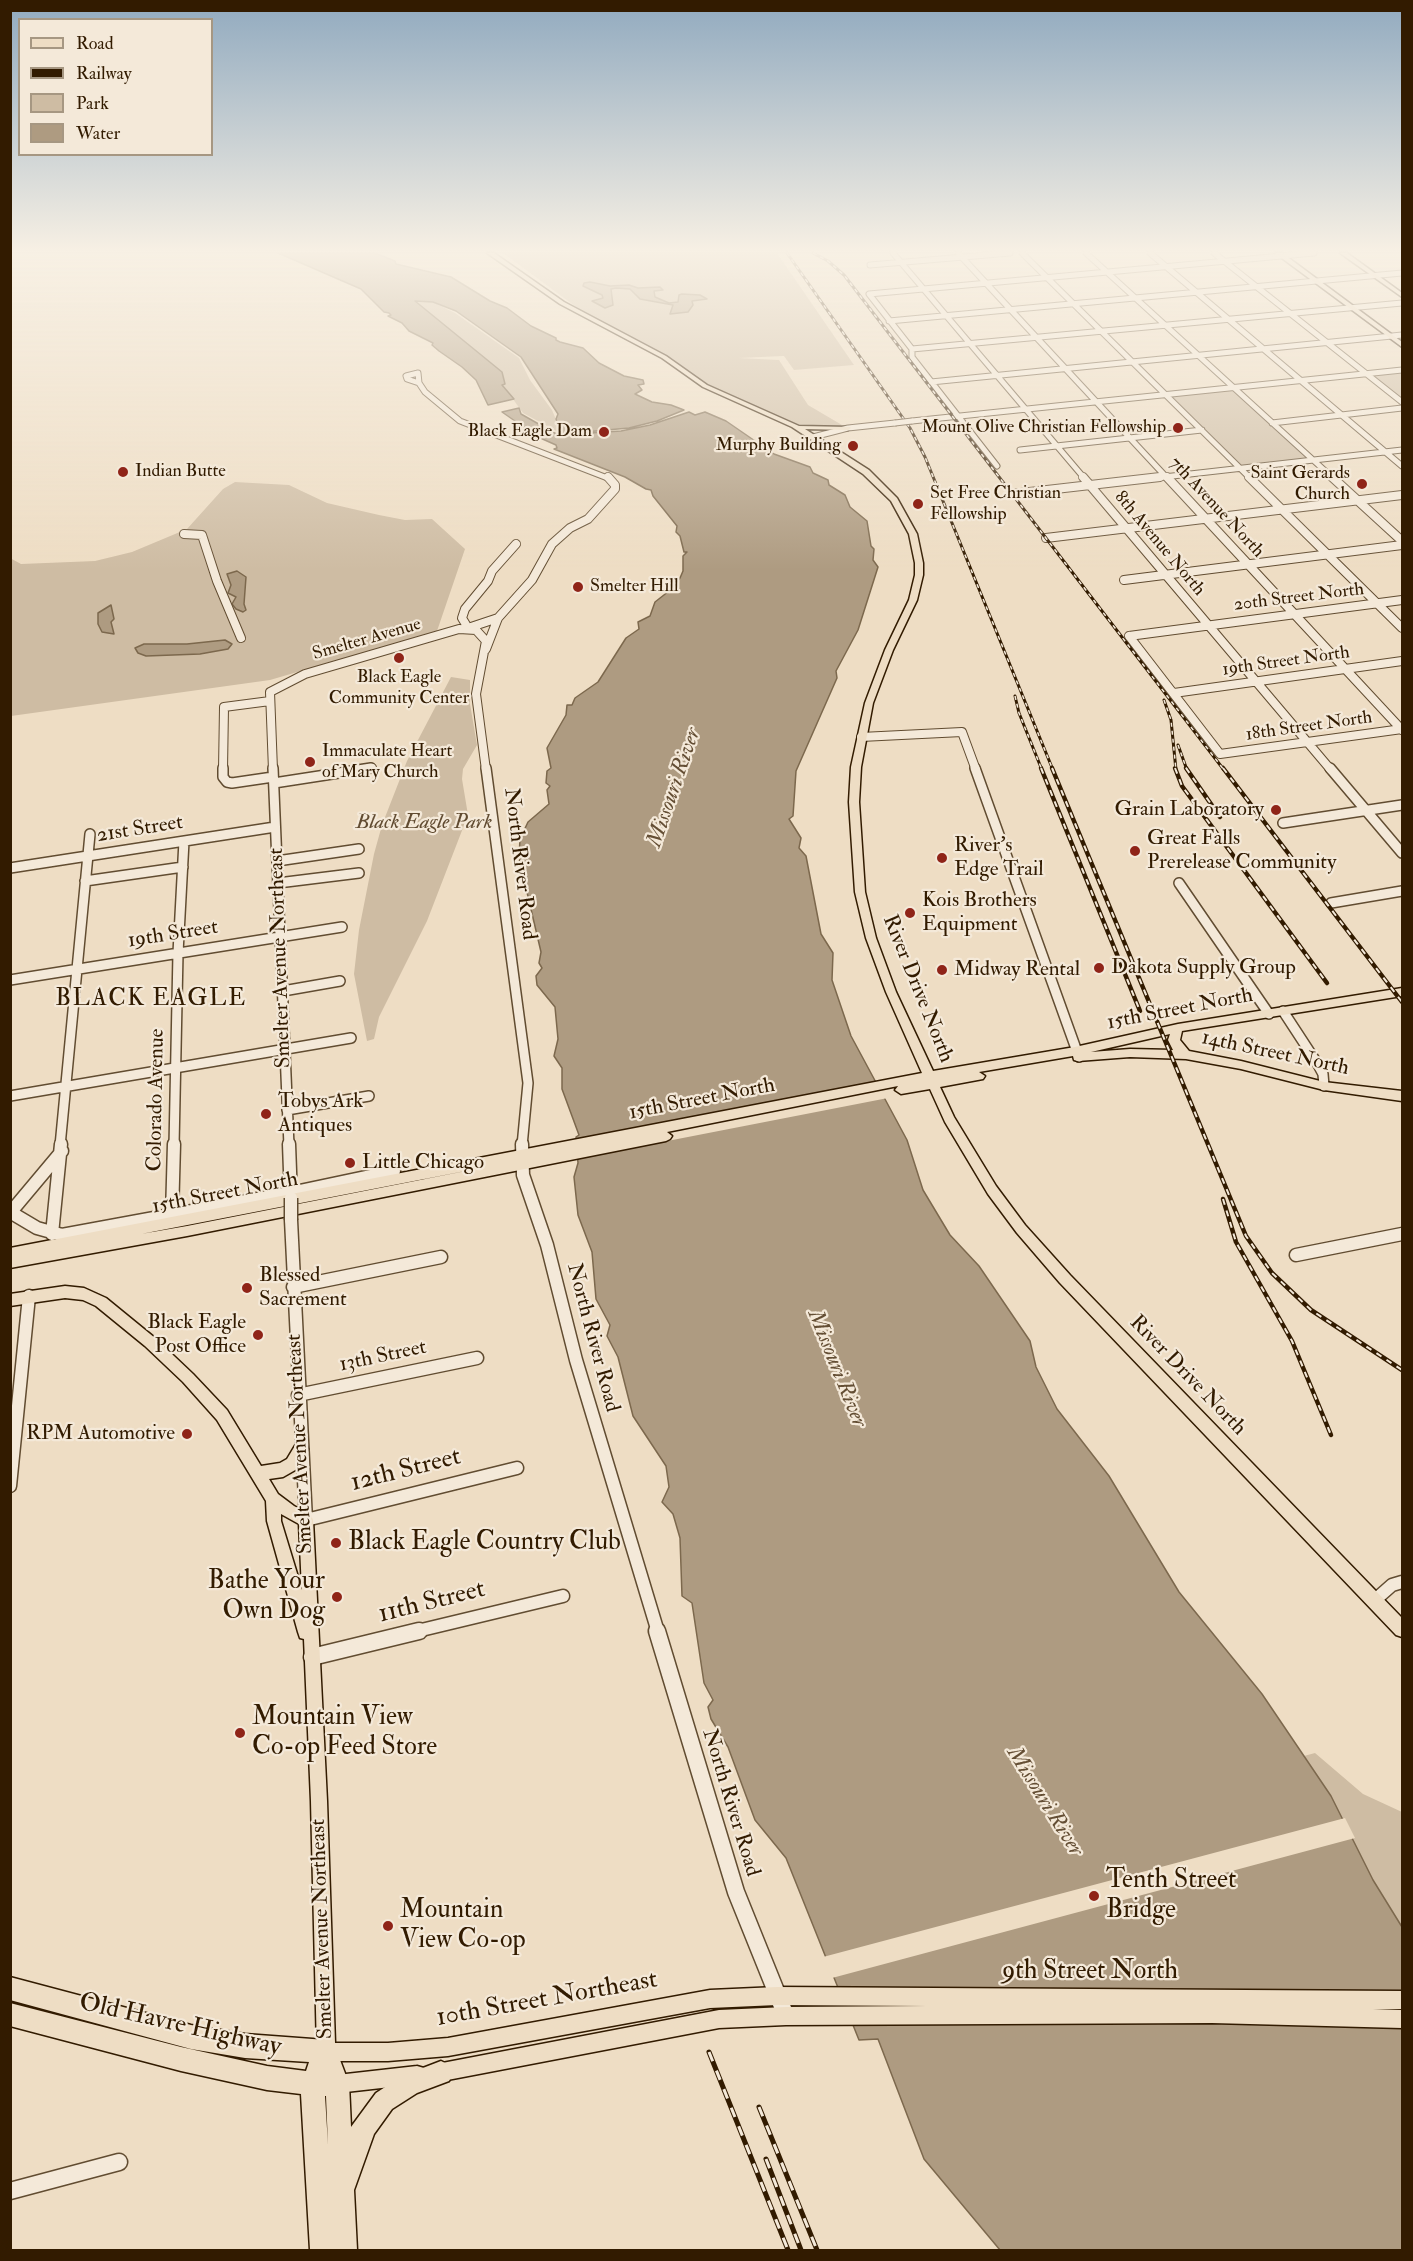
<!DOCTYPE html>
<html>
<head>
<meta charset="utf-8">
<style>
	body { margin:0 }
	#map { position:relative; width:1413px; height:2261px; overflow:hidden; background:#eeddc4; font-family:"IM FELL Double Pica",serif }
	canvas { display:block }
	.frame { position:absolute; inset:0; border:12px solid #321b00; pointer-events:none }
	.legend { position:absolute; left:18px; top:18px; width:195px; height:138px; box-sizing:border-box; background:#f4e9d9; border:2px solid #a69782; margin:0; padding:8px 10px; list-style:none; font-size:18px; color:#321b00 }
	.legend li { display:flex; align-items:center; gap:12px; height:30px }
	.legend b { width:30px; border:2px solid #a69782 }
</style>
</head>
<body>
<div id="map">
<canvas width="1413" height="2261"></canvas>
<div class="frame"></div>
<ul class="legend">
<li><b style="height:8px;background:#eeddc4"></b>Road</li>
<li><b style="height:8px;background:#321b00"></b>Railway</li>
<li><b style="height:16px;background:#cebca3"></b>Park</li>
<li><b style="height:16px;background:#ae9b81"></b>Water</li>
</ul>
</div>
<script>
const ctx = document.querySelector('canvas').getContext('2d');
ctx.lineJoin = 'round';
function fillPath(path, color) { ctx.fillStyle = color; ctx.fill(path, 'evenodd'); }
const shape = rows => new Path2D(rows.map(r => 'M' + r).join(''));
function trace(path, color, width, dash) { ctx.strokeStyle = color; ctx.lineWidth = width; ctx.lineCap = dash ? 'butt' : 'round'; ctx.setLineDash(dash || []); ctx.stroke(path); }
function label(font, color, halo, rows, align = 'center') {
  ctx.font = font + ' "IM FELL Double Pica",serif'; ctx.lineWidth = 4.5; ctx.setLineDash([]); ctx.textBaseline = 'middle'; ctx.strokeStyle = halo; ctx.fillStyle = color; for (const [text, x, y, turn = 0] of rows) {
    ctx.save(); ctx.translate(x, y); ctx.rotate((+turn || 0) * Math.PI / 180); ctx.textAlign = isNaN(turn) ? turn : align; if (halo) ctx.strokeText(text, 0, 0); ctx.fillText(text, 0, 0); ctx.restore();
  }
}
fillPath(shape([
	[503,253,777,253,854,365,794,370,784,356,739,358,779,360,808,405,842,425,839,427,805,426,793,424,719,391,695,377,673,359,583,312],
	[417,301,433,302,455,313,519,358,530,380,552,410,562,434,523,413,502,384,502,372,415,302],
	[1402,370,1402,402,1367,374],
	[1234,388,1313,460,1240,468,1166,395],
	[235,482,289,485,327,503,379,515,405,520,432,519,465,549,437,631,270,680,11,716,10,558,21,564,95,561,132,552,187,529,223,489],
	[451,677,470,680,470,704,477,745,463,769,462,779,468,815,427,921,379,1017,374,1039,367,1041,354,974,359,930,374,854,382,825,407,761],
	[1315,1753,1363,1794,1402,1812,1402,1927,1373,1880,1331,1796,1304,1756]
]), '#cebca3');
const water = shape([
	[278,253,375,253,395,261,396,264,451,277,490,301,507,308,531,326,556,338,556,340,560,342,583,348,599,363,624,376,643,380,644,384,638,385,642,390,635,394,652,402,671,405,684,410,657,421,629,428,562,434,556,419,558,414,521,357,456,311,433,302,415,301,502,372,505,384,502,385,514,399,488,405,476,380,462,367,439,351,432,345,433,343,409,331,402,323,388,316,391,315,389,313,384,312,361,289,278,253],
	[590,282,610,286,629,285,638,288,660,287,663,290,654,291,655,297,669,303,678,302,679,295,682,294,700,295,707,299,692,301,693,305,688,312,670,314,673,305,640,299,630,289,616,288,611,289,613,305,605,308,592,301,603,298,602,295,583,286,584,283,590,282],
	[519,408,521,414,558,435,621,431,650,425,689,412,695,415,705,412,726,421,774,454,810,467,813,473,828,480,829,485,845,495,850,507,867,521,871,546,874,549,873,560,878,567,858,630,836,671,837,678,796,771,793,816,789,819,801,838,799,848,806,856,821,934,833,953,832,980,851,1036,907,1140,923,1190,950,1235,979,1266,1030,1341,1036,1367,1057,1409,1109,1476,1179,1592,1262,1694,1331,1796,1373,1880,1402,1927,1402,2250,1000,2250,924,2159,878,2039,859,2040,786,1858,755,1820,728,1747,711,1719,708,1707,713,1700,704,1683,692,1603,682,1596,680,1538,673,1514,662,1502,669,1487,666,1466,633,1416,618,1357,607,1336,610,1325,596,1299,592,1252,578,1215,574,1177,578,1163,576,1137,579,1135,562,1089,562,1068,554,1056,558,1039,555,1007,537,985,536,976,542,968,539,963,541,952,519,858,520,839,528,822,549,804,547,790,550,786,546,783,547,771,551,768,547,748,566,715,567,705,572,705,575,698,598,682,626,638,639,629,638,622,650,616,655,602,669,591,680,578,683,571,683,556,687,552,684,552,680,536,676,532,677,526,653,496,651,490,646,489,625,477,554,449,557,448,556,445,538,437,502,412,519,408],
	[237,571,246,577,244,604,246,610,243,612,236,609,232,604,236,597,228,593,231,585,227,574,237,571],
	[111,605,114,619,111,622,114,634,102,632,98,624,98,613,111,605],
	[225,640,232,644,228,649,200,654,146,656,138,653,135,648,144,644,187,644,225,640]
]);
fillPath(water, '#ae9b81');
trace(water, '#7c684d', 1.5);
fillPath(shape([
	[879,1082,888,1098,575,1159,573,1141],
	[1345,1818,1355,1838,832,1978,824,1959,823,1957]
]), '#eeddc4');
const minorFar4 = shape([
	[893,253,1085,479],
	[958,253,1168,479],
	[1022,253,1251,479],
	[1086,253,1334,479],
	[1150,253,1402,466],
	[1214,253,1402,402],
	[870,265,1010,253],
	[889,321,1402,273],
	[912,349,1402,303],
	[418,373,419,383,407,379,406,376,418,373],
	[931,382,1402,335],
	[419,383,425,392,460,421,610,479],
	[912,421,1402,370],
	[1272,423,1402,408],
	[813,437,848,428,895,423],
	[1020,450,1202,430],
	[997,466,912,357,912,349,869,294,1314,253],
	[1146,479,1402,450]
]);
const minorFar3 = shape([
	[1083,477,1331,770],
	[1167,477,1402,730],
	[1249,477,1402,628],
	[1332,477,1402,541],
	[1012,494,1160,477],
	[184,534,202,535,217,581,241,638],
	[1046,538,1402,495],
	[1124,580,1402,545],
	[498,618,468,628,462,618,465,609,488,581,492,571,516,544],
	[1129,636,1220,754,1402,729],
	[1129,636,1402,600],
	[486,649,498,618,532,580,552,544,570,528,588,519,615,489,615,485,608,477],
	[1174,693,1402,661],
	[861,737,962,732,976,770],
	[223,770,224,707,270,701],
	[273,770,270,692,305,674,459,629,476,630,486,641,476,694,486,770],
	[361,770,372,768]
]);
const minorFar2 = shape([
	[223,768,223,777,227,782,232,783,273,777],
	[273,768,289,1146],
	[486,768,528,1083,522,1146],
	[975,768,1079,1057],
	[1330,768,1402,853],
	[274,783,371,768],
	[1283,823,1402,805],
	[277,861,359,849],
	[10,868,275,827],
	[85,881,183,867],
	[278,883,359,873],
	[1179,883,1269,1014],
	[1331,903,1402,891],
	[10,980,342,927],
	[283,991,340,981],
	[1283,1011,1317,1063,1323,1074,1324,1086],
	[10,1096,351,1038],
	[287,1110,369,1096],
	[60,1146,90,834],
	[174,1146,178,953,184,841]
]);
const minorFar1 = shape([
	[289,1144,291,1198],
	[522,1144,523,1175,547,1245,576,1360,658,1632],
	[10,1212,37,1228,62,1235,290,1193,394,1171],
	[10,1213,62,1151],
	[172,1215,174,1144],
	[291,1220,306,1520,517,1468],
	[52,1234,61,1144],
	[1296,1255,1402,1234],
	[293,1287,441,1257],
	[298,1395,477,1358],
	[10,1486,29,1296],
	[1375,1600,1392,1585,1402,1582],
	[413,1632,563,1596]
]);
const minor = shape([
	[657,1631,736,1892,786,2016],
	[312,1657,419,1631],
	[10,2191,119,2162]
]);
const major = shape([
	[487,253,494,253,564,302,666,356,707,385,799,426,850,427,851,428,848,430,805,429,869,470,897,498,917,534,923,563,923,575,917,600,893,650,873,703,861,767,859,802,865,892,876,938,896,992,933,1071,1075,1047,1178,1024,1402,988,1402,996,1182,1031,1180,1040,1189,1051,1241,1061,1324,1082,1402,1091,1402,1101,1324,1090,1241,1069,1186,1059,1130,1057,1078,1061,1074,1060,1073,1056,979,1072,985,1076,983,1079,940,1087,954,1117,996,1186,1025,1225,1070,1275,1402,1618,1402,1637,1396,1635,1060,1283,1017,1233,988,1194,945,1122,930,1089,901,1094,895,1090,898,1086,667,1132,672,1136,670,1139,666,1141,187,1236,10,1268,10,1248,922,1073,886,992,866,938,855,892,849,802,851,767,865,703,885,650,909,600,915,575,915,563,909,534,891,501,863,474,792,427,703,387,662,358,560,304,487,253],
	[1170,1034,1168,1040,1173,1050,1130,1049,1091,1052,1170,1034],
	[486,1167,187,1226,141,1234,486,1167],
	[1275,253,1282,253,1402,342,1402,347,1275,253],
	[1340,253,1347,253,1402,293,1402,297,1340,253],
	[65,1286,84,1288,106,1298,155,1338,193,1374,227,1410,261,1466,280,1463,287,1459,296,1444,301,1442,306,1444,308,1449,297,1469,283,1477,269,1479,278,1494,294,1506,311,1515,313,1520,327,1801,335,2043,388,2043,448,2038,710,1990,777,1987,1402,1991,1402,2009,1373,2009,1402,2010,1402,2028,1212,2023,786,2025,719,2028,437,2082,430,2080,428,2073,430,2066,437,2064,719,2010,786,2007,926,2006,777,2005,710,2008,448,2056,388,2061,326,2061,319,2059,317,2052,311,1801,304,1639,300,1638,298,1632,267,1521,266,1501,217,1420,183,1382,145,1346,96,1306,83,1300,65,1298,10,1306,10,1294,65,1286],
	[281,1514,299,1524,302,1590,281,1521,281,1514],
	[417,2066,424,2068,426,2075,424,2082,417,2084,337,2093,330,2091,328,2084,330,2077,337,2075,417,2066]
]);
const highway = shape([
	[10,1977,191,2025,245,2034,326,2040,334,2044,349,2084,351,2127,376,2093,402,2076,441,2061,449,2065,453,2073,449,2081,417,2093,392,2109,374,2134,354,2190,357,2250,310,2250,301,2094,267,2090,181,2071,10,2026,10,2003,181,2047,267,2066,306,2071,309,2062,245,2058,191,2049,10,2000,10,1977],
	[325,2096,326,2096,328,2145,325,2096]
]);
trace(minorFar4, '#614c31', 7);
trace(minorFar3, '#614c31', 10);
trace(minorFar2, '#614c31', 12);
trace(minorFar1, '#614c31', 15);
trace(minor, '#614c31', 19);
trace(major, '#321b00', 3);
trace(highway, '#321b00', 3);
trace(minorFar4, '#f4e9d9', 5);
trace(minorFar3, '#f4e9d9', 8);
trace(minorFar2, '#f4e9d9', 9);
trace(minorFar1, '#f4e9d9', 12);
trace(minor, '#f4e9d9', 16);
fillPath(major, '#eeddc4');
fillPath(highway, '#eeddc4');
const railFar2 = shape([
	[787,253,910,428,925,457,1053,770],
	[813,253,828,261,844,275,1224,770],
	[1015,696,1019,713,1042,770],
	[1164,700,1171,720,1176,770],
	[1178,745,1187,770]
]);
const railFar1 = shape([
	[1041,768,1140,1011],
	[1052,768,1246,1236,1272,1273,1311,1310,1402,1370],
	[1175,768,1182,786,1327,983],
	[1186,768,1220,817],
	[1223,768,1402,1002],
	[1223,1199,1236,1242,1292,1341,1331,1435]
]);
const rail = shape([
	[709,2052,788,2250],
	[759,2107,817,2250],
	[766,2159,801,2250]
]);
trace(railFar2, '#321b00', 3);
trace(railFar1, '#321b00', 4.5);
trace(rail, '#321b00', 5);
trace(railFar2, '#f4e9d9', 1.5, [4]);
trace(railFar1, '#f4e9d9', 2, [6]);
trace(rail, '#f4e9d9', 3, [10]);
const minorBridgeFar1 = shape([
	[895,423,912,421]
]);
const minorBridge = shape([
	[291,1198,291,1220]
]);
trace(minorBridgeFar1, '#614c31', 7, []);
trace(minorBridge, '#614c31', 15, []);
trace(minorBridgeFar1, '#f4e9d9', 5);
trace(minorBridge, '#f4e9d9', 12);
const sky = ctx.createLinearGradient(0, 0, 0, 570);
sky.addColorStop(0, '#91aabf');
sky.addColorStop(0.44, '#f7f0e4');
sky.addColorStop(1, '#f7f0e400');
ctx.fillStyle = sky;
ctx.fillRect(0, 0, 1413, 570);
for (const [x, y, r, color] of [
	[1178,428,6,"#8f2418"],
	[604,432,6,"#8f2418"],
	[853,446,6,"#8f2418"],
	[123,472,6,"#8f2418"],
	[1362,484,6,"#8f2418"],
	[918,504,6,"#8f2418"],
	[578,587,6,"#8f2418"],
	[399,658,6,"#8f2418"],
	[310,762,6,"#8f2418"],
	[1276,810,6,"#8f2418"],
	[1135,851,6,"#8f2418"],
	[942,858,6,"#8f2418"],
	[910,913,6,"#8f2418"],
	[1099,968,6,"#8f2418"],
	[942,970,6,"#8f2418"],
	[266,1114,6,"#8f2418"],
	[350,1163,6,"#8f2418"],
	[247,1288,6,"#8f2418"],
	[258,1335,6,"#8f2418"],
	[187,1434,6,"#8f2418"],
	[336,1543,6,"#8f2418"],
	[337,1597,6,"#8f2418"],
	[240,1733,6,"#8f2418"],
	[1094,1896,6,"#8f2418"],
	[388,1926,6,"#8f2418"]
]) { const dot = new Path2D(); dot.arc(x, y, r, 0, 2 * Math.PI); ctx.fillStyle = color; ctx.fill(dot); trace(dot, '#f4e9d9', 2); }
label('18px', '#321b00', '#f4e9d9', [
	["Mount Olive Christian Fellowship",1166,428],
	["Black Eagle Dam",592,432],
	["Murphy Building",841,446],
	["Indian Butte",135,472,"left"],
	["Saint Gerards",1350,474],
	["Church",1350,495],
	["Set Free Christian",930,494,"left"],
	["Fellowship",930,515,"left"],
	["Smelter Hill",590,587,"left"],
	["Black Eagle",399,678,"center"],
	["Community Center",399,699,"center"],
	["Immaculate Heart",322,752,"left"],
	["of Mary Church",322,773,"left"]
], 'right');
label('18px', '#321b00', '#f4e9d9', [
	["7th Avenue North",1216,508,47],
	["8th Avenue North",1159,544,50],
	["20th Street North",1299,598,-7],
	["Smelter Avenue",367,640,-16],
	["19th Street North",1286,662,-8],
	["18th Street North",1309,727,-8]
]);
label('21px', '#321b00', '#f4e9d9', [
	["Grain Laboratory",1264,810,"right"],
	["Great Falls",1147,839],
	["Prerelease Community",1147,863],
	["River's",954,846],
	["Edge Trail",954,870],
	["Kois Brothers",922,901],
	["Equipment",922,925],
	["Dakota Supply Group",1111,968],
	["Midway Rental",954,970],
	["Tobys Ark",278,1102],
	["Antiques",278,1126],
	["Little Chicago",362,1163],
	["Blessed",259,1276],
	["Sacrement",259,1300],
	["Black Eagle",246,1323,"right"],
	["Post Office",246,1347,"right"],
	["RPM Automotive",175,1434,"right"]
], 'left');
label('italic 21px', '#614b31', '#f4e9d9', [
	["Black Eagle Park",424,823]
]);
label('21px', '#321b00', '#f4e9d9', [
	["21st Street",140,830,-9],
	["North River Road",519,864,83],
	["19th Street",173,935,-9],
	["Smelter Avenue Northeast",281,958,-92],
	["River Drive North",917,989,68],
	["15th Street North",1180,1010,-11],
	["14th Street North",1275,1054,12],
	["Colorado Avenue",157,1100,-89],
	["15th Street North",702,1100,-11],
	["15th Street North",225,1194,-11],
	["North River Road",592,1338,75],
	["13th Street",383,1357,-12],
	["River Drive North",1187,1376,46],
	["Smelter Avenue Northeast",301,1444,-93],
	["North River Road",730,1803,73],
	["Smelter Avenue Northeast",323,1929,-92]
]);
label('italic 22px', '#644e34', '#f4e9d9', [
	["Missouri River",675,788,-71],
	["Missouri River",836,1369,68],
	["Missouri River",1044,1802,58]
]);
ctx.letterSpacing = '1.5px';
label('24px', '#321b00', '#f4e9d9', [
	["BLACK EAGLE",151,1000]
]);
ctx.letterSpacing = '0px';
label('26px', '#321b00', '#f4e9d9', [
	["12th Street",406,1471,-14],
	["11th Street",432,1603,-14],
	["9th Street North",1090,1972],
	["10th Street Northeast",547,2000,-10],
	["Old Havre Highway",180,2026,13]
]);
label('26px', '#321b00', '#f4e9d9', [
	["Black Eagle Country Club",348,1543],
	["Bathe Your",325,1582,"right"],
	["Own Dog",325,1612,"right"],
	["Mountain View",252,1718],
	["Co-op Feed Store",252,1748],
	["Tenth Street",1106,1881],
	["Bridge",1106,1911],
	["Mountain",400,1911],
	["View Co-op",400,1941]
], 'left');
</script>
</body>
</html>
